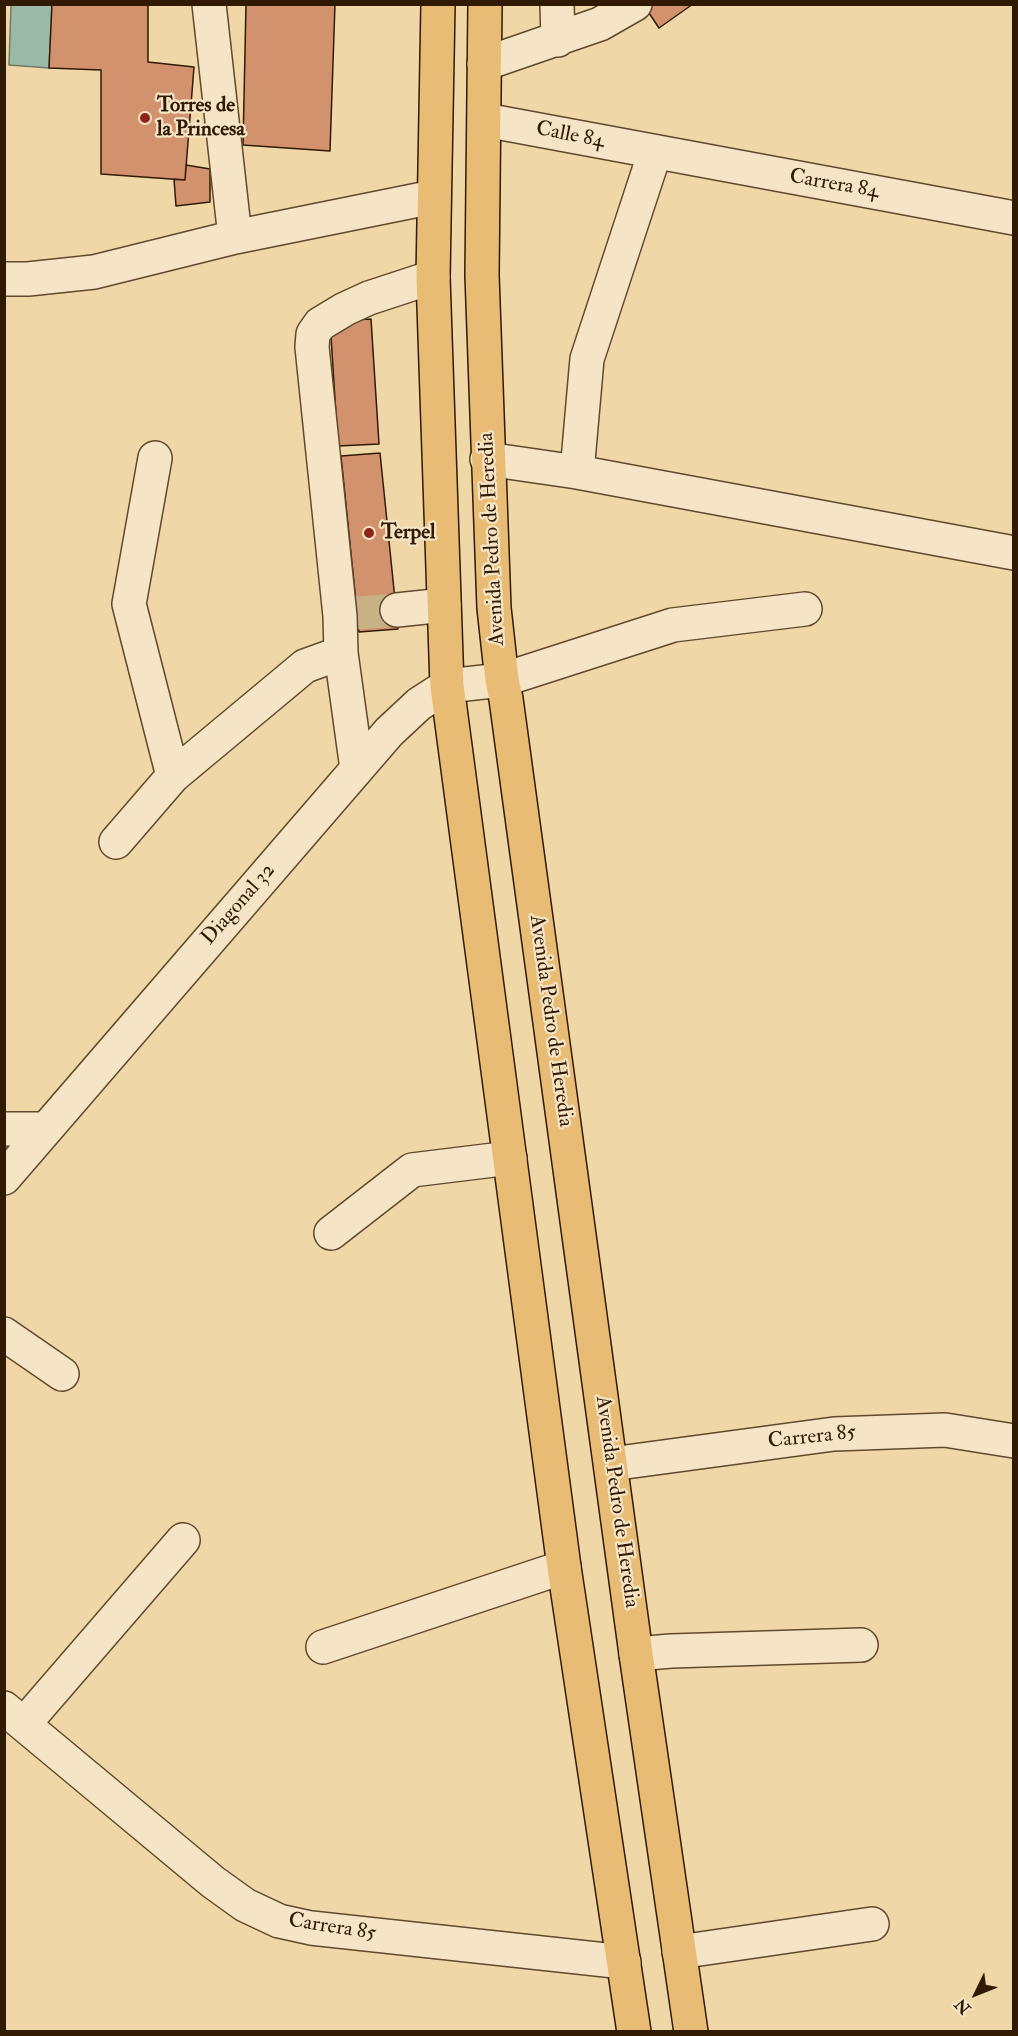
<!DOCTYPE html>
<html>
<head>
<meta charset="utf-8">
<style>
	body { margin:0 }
	#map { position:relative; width:1018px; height:2036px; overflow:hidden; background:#efd7a7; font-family:"IM FELL Double Pica",serif }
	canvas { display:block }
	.frame { position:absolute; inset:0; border:6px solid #311a03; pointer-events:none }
	.north { position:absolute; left:946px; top:1964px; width:60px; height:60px; -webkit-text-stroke:4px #f5e5c6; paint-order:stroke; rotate:227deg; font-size:16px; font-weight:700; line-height:24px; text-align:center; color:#311a03 }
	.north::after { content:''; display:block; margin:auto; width:21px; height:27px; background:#311a03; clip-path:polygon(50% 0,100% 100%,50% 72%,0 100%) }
</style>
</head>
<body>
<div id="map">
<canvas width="1018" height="2036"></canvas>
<div class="frame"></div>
<div class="north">N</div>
</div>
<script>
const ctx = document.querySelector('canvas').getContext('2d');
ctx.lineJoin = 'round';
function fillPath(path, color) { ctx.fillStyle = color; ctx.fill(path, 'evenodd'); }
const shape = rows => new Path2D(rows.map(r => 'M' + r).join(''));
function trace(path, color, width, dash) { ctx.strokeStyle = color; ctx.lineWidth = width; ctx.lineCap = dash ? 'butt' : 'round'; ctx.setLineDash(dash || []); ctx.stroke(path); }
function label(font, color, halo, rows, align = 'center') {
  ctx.font = font + ' "IM FELL Double Pica",serif'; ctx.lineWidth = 4.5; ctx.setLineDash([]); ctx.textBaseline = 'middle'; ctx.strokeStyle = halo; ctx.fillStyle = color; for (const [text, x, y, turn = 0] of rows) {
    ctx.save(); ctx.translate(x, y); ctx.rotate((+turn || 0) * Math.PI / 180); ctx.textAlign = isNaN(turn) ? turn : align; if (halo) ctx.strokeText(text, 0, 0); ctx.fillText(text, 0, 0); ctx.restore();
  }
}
const water = shape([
	[11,5,52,5,49,68,9,65,11,5]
]);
fillPath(water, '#9abaa7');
trace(water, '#707a65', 1.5);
const building = shape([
	[52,4,148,4,148,62,194,67,185,180,101,174,101,70,49,68,52,4],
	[246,4,335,4,330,151,243,145,246,4],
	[643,4,693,4,659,28,643,4],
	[186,165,210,169,210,202,176,206,174,179,185,180,186,165],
	[371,319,379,444,338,446,330,321,371,319],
	[380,453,398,629,359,632,341,456,380,453]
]);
fillPath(building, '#d3926e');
trace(building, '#311a03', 1.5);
trace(shape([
	[357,613,397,610]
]), '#c9b186', 33, [33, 16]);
const minor = shape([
	[209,4,235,237],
	[557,4,558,40],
	[484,64,600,24,635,4],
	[485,120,1014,218],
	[4,279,28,279,94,272,235,237,433,197],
	[155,458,129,604,173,776],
	[487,459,577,472,1014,553],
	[577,472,587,359,655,152],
	[397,610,444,605],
	[357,769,341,653,340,616,312,347,313,334,320,324,345,309,369,298,433,277],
	[116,842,173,776,305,666,341,653],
	[4,1129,45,1129],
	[4,1178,389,732,419,704,447,686,502,680,673,625,805,609],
	[331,1233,412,1170,510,1158],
	[4,1334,62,1374],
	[611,1464,834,1434,945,1430,1014,1441],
	[323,1647,564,1567],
	[636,1654,671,1651,861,1645],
	[4,1708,213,1882,245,1905,279,1921,311,1928,624,1962],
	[24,1724,183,1540],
	[679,1952,872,1924]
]);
const highway = shape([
	[438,4,433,277,447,686,564,1567,634,2032],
	[485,4,482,275,494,608,502,680,506,699,636,1654,691,2032]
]);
trace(minor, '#60492c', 36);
trace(highway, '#311a03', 36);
trace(minor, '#f5e5c6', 33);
trace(highway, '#e8bc74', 33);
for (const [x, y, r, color] of [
	[145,118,6,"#8f2418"],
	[369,533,6,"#8f2418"]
]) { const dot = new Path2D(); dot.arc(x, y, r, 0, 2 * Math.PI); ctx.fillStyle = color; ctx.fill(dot); trace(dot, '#f5e5c6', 2); }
label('bold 21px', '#311a03', '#f5e5c6', [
	["Torres de",157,106],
	["la Princesa",157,130],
	["Terpel",381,533]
], 'left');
label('21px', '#311a03', '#f5e5c6', [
	["Calle 84",570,136,11],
	["Carrera 84",834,185,10],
	["Avenida Pedro de Heredia",493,539,-93],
	["Diagonal 32",239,905,-49],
	["Avenida Pedro de Heredia",550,1021,82],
	["Carrera 85",812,1438,-6],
	["Avenida Pedro de Heredia",616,1502,82],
	["Carrera 85",332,1928,9]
]);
</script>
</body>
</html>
